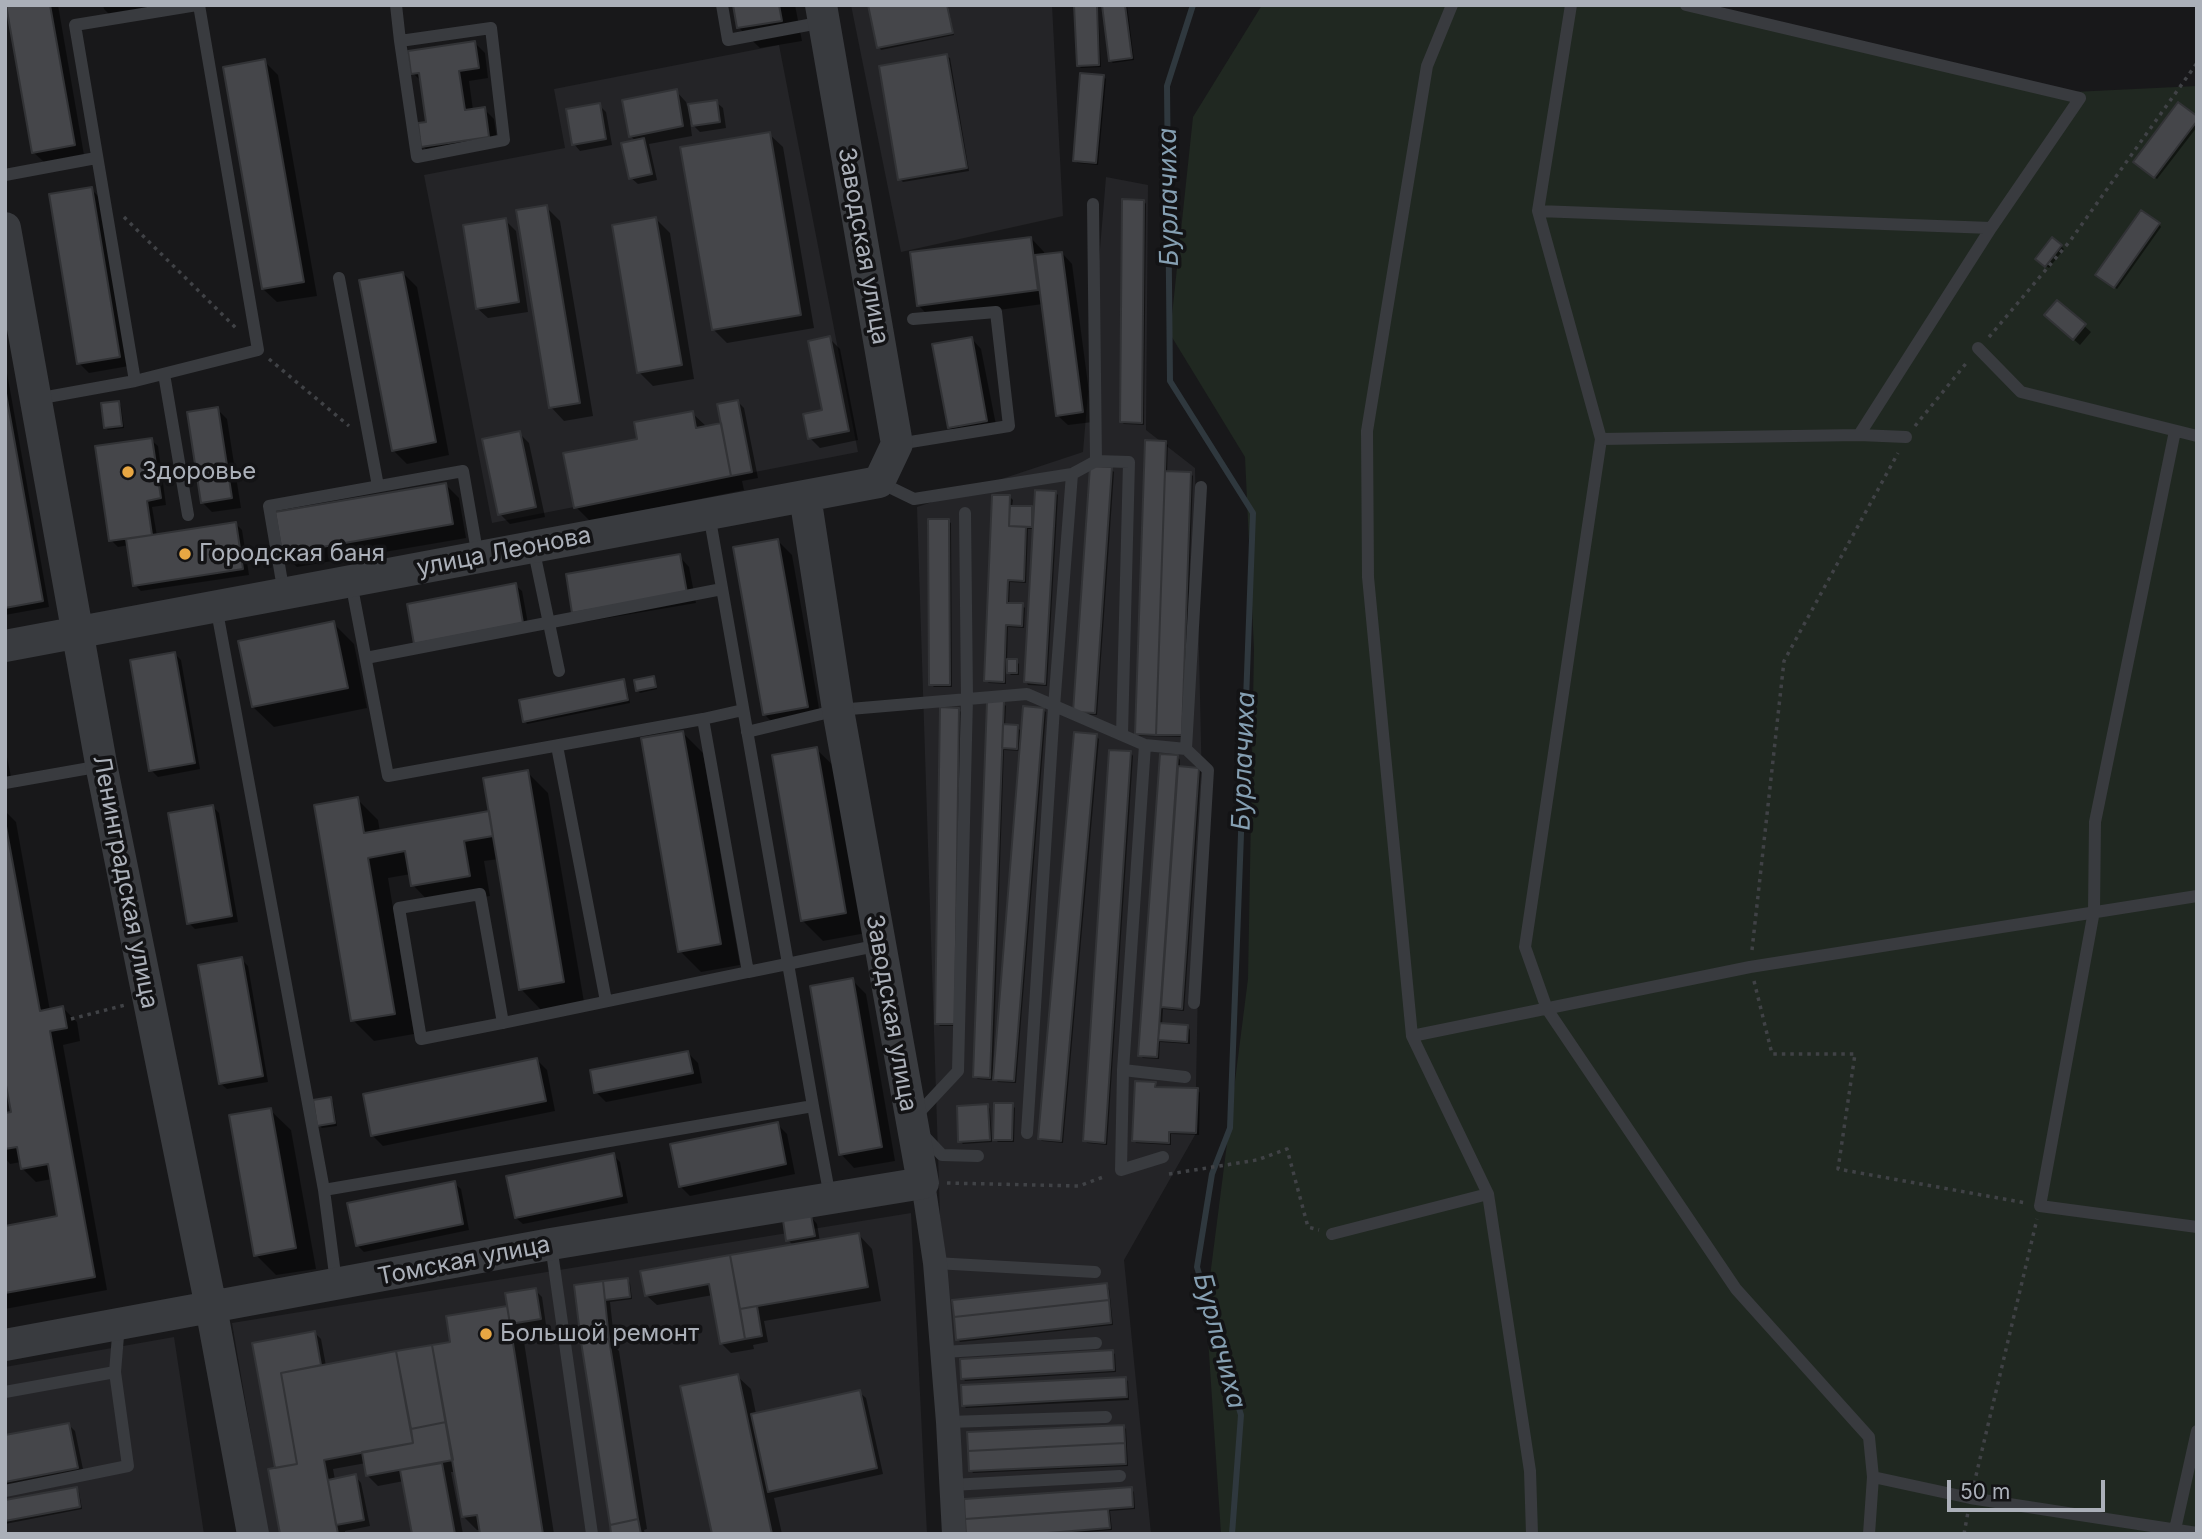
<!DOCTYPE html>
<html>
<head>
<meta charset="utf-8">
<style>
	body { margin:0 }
	#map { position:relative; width:2202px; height:1539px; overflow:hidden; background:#18181a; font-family:Inter,sans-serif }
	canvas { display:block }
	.frame { position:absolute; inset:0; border:7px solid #abb0b9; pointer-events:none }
	.scale { position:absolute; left:1947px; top:1480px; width:158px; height:32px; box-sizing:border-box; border:4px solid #abb0b9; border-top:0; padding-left:9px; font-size:21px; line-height:24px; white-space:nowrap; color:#abb0b9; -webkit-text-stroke:5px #131315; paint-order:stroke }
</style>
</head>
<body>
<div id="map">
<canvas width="2202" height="1539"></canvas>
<div class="frame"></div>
<div class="scale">50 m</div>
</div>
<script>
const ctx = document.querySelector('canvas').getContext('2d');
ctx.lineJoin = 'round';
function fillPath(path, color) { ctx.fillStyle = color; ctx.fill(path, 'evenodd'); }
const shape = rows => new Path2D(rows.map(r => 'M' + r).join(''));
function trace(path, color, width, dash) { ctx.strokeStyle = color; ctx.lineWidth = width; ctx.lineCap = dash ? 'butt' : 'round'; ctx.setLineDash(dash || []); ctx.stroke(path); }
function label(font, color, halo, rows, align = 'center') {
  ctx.font = font + ' Inter,sans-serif'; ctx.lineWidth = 7; ctx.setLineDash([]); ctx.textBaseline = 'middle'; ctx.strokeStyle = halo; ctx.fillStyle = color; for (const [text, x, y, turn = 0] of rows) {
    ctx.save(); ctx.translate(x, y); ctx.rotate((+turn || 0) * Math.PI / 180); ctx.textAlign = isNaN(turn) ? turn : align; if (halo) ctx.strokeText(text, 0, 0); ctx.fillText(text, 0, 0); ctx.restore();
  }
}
fillPath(shape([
	[851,5,1052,5,1063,216,901,252],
	[779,45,858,452,492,523,424,175,565,148,554,89],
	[1106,177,1148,185,1146,430,1195,468,1202,788,1195,1135,1124,1260,1151,1534,966,1534,962,1466,942,1278,917,507,1083,452],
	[911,1213,927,1534,268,1534,232,1323],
	[174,1337,204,1534,5,1534,5,1367]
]), '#242427');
fillPath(shape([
	[1262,5,1685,5,2052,93,2197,86,2197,1534,1221,1534,1206,1308,1248,979,1254,649,1245,457,1170,334,1193,117]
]), '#202821');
fillPath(shape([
	[8,5,58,5,84,155,44,162,33,152],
	[103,5,215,5,118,23,104,9],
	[735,5,795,5,802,41,760,48,739,28],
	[870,5,948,5,954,35,881,50,879,47],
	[1076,5,1098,5,1101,67,1081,68,1079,66],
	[1103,5,1127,5,1134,60,1113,63,1110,60],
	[475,43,485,53,488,78,469,81,473,110,484,109,494,119,498,147,433,156,423,146,428,123,422,82,413,73],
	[947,56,950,58,969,171,903,182,900,179],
	[264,61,278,75,317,296,277,302,263,289],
	[1103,76,1106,79,1098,165,1077,163,1075,160],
	[676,91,686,102,687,106,716,102,723,108,726,128,700,132,690,122,692,136,649,144,657,180,638,184,631,178,636,141,630,136],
	[599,105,606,112,612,145,580,151,574,144],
	[2197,118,2197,127,2157,179,2138,164],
	[769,134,783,147,814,328,727,343,713,329],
	[91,189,101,199,129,366,89,373,79,363],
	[1144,201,1146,204,1144,425,1124,424,1121,422],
	[546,207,560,221,593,416,564,421,551,407],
	[656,219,670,233,694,379,653,386,639,372],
	[505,220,516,231,528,312,488,318,477,308],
	[2159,224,2161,227,2117,289,2100,277],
	[1031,238,1044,252,1045,256,1062,253,1072,264,1093,422,1068,425,1057,415,1043,304,932,319,918,305],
	[2061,246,2064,249,2049,268,2040,262],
	[403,273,417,287,449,455,407,464,393,450],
	[2057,302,2091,332,2080,345,2053,321],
	[829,338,840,349,858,440,820,448,810,438,824,411],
	[971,338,981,349,997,430,959,437,949,427],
	[5,362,49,607,5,615],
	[738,402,744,408,758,478,742,481,744,490,590,521,576,507,639,440,692,413,707,427,724,428],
	[119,403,121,406,124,428,108,430,105,427],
	[217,409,227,419,241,508,212,512,202,502],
	[519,433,529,443,545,517,510,524,500,514],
	[151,440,158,446,166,505,152,507,157,536,236,524,242,530,249,575,141,591,135,585,129,545,118,547,111,540],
	[1165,442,1168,445,1167,472,1190,473,1193,476,1184,737,1140,736,1137,733],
	[1111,469,1114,472,1097,715,1077,714],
	[445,484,459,498,466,538,297,567,283,553],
	[1056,493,1058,495,1047,686,1028,685,1026,682,1034,529,1028,529,1026,583,1010,582,1009,605,1022,605,1025,608,1024,628,1008,627,1007,661,1016,661,1019,664,1019,675,1011,675,1006,670,1006,684,989,683,986,681,1010,497,1013,500,1012,507,1032,508,1035,512],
	[948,521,951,523,952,687,934,687,931,684],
	[778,541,792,555,821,720,778,728,764,714],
	[679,556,689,567,696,603,584,622,574,612],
	[515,585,522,591,529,629,422,650],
	[333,623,354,644,367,708,274,727,253,707],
	[175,654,181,660,200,769,158,777,151,770],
	[653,678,657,689,640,693,637,690],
	[623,681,626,684,630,703,527,724,525,721],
	[1003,703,1006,706,1005,726,1017,727,1022,732,1043,710,1046,712,1016,1083,998,1082,992,1076,992,1080,978,1079,975,1077],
	[1004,750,1021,751,996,1067,993,1067],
	[958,709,961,712,957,1026,940,1026,937,1023],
	[683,733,703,753,740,965,701,972,680,951],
	[1096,736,1099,739,1063,1143,1042,1141,1039,1138],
	[5,747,11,777,5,778],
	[816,749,837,769,866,933,823,941,802,920],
	[1131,753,1133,756,1107,1145,1087,1143,1085,1140],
	[1178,757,1180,760,1180,768,1199,769,1201,772,1184,1011,1163,1009,1162,1025,1188,1027,1190,1030,1190,1044,1160,1042,1159,1059,1143,1058,1140,1055],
	[527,772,548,793,584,1002,541,1010,521,989,499,859,484,861,490,896,433,906,413,885,411,874,388,878,414,1034,374,1041,353,1020,357,799,378,820,380,832,491,812],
	[212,806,219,813,238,922,195,929,189,923],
	[5,811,16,822,50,1011,63,1008,77,1022,80,1041,63,1045,107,1290,5,1309,5,1227,59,1217,52,1179,36,1182,22,1168,21,1162,10,1164,5,1158,5,1115,13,1114,8,1084,5,1084],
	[241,959,248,966,268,1082,227,1089,220,1083],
	[852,980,866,994,895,1161,854,1168,841,1154],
	[688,1053,698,1063,702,1083,606,1102,596,1092],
	[537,1060,547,1070,555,1111,383,1146,373,1136,365,1095],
	[1155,1084,1158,1088,1198,1090,1200,1093,1199,1135,1171,1134,1171,1145,1136,1143,1134,1140],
	[330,1099,333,1101,337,1126,322,1128,319,1125],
	[1012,1105,1015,1108,1014,1142,998,1142,995,1139],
	[988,1106,990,1109,992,1142,963,1144,960,1141],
	[270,1110,291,1130,316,1269,276,1275,256,1255],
	[777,1124,787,1134,795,1174,690,1196,680,1186],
	[613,1155,620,1162,628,1203,523,1224,516,1218],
	[454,1183,461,1189,469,1230,364,1252,357,1245],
	[811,1217,817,1224,820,1242,859,1235,872,1249,881,1301,764,1321,768,1342,753,1345,754,1349,731,1353,721,1343,713,1295,657,1305,646,1295,642,1272,794,1246,788,1240],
	[628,1280,630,1283,632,1299,610,1302,615,1347,619,1351,647,1529,644,1530,645,1534,613,1534,576,1286],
	[1106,1285,1109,1288,1113,1325,960,1342,958,1339],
	[535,1290,542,1297,546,1325,522,1329,554,1534,482,1534,481,1530,477,1530,463,1516,456,1472,451,1472,463,1534,414,1534,404,1481,378,1486,368,1476,366,1463,333,1469,335,1480,355,1476,361,1483,370,1526,345,1531,345,1534,282,1534,277,1469,255,1344,315,1333,321,1339,326,1366,452,1343,448,1318,509,1308],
	[1112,1352,1115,1354,1116,1372,965,1381,963,1378],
	[737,1376,751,1389,756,1414,859,1392,866,1398,883,1474,774,1498,782,1534,713,1534],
	[1125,1379,1128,1381,1129,1400,966,1408,964,1406],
	[69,1425,75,1431,84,1474,5,1489,5,1437],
	[1123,1426,1126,1429,1128,1466,973,1473,971,1470],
	[76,1489,79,1492,82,1509,5,1524,5,1502],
	[1131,1489,1134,1492,1135,1509,1110,1511,1112,1530,1067,1534,968,1534,965,1501]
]), '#0007');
trace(shape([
	[1193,5,1167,86,1170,381,1253,513,1230,1128,1212,1174,1197,1267,1241,1415,1232,1534]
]), '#2f383e', 6);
const building = shape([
	[6,5,50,5,75,145,32,153,6,5],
	[733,5,779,5,782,21,737,28,733,5],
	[868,5,947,5,953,33,877,48,868,5],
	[1074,5,1097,5,1099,65,1077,66,1074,5],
	[1102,5,1125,5,1132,58,1109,61,1102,5],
	[475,41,479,68,459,71,465,110,485,107,489,137,421,147,418,123,426,122,419,73,411,74,408,51,475,41],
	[947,54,967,168,898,180,879,66,947,54],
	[265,59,304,282,262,289,223,67,265,59],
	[1080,73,1104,75,1096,163,1073,161,1080,73],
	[677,89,683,126,629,137,622,100,677,89],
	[717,100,720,122,692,126,688,104,717,100],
	[2178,102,2197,116,2197,121,2154,178,2133,162,2178,102],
	[600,103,606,139,572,145,566,109,600,103],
	[770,132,801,315,712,330,680,147,770,132],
	[644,138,652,174,629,179,621,143,644,138],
	[92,187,120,357,77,364,49,194,92,187],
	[1122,199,1144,200,1142,423,1120,422,1122,199],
	[547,205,580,403,549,408,516,210,547,205],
	[2141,210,2160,223,2114,288,2095,275,2141,210],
	[656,217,682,365,637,373,612,225,656,217],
	[506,218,519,302,476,309,463,225,506,218],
	[1031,237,1038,290,917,306,910,252,1031,237],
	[2052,237,2062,245,2045,267,2035,259,2052,237],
	[1062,252,1083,412,1056,416,1035,255,1062,252],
	[403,272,436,442,392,451,359,280,403,272],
	[2057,300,2086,324,2073,340,2044,315,2057,300],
	[830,336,849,431,808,439,803,414,822,410,808,341,830,336],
	[972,337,987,421,948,428,932,344,972,337],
	[5,388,43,601,5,608,5,388],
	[738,400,752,472,731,476,717,404,738,400],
	[119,401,122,426,104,428,101,403,119,401],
	[218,407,232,498,201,503,187,412,218,407],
	[693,411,696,428,721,423,731,476,574,508,563,453,637,439,634,422,693,411],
	[520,431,536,507,498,515,482,439,520,431],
	[152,438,161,498,147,501,152,535,109,541,95,446,152,438],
	[1145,440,1166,441,1156,735,1135,734,1145,440],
	[1090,466,1112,467,1095,713,1073,712,1090,466],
	[1165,471,1191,472,1182,735,1156,735,1165,471],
	[446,483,453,524,282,554,275,512,446,483],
	[1035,490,1056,491,1045,684,1024,682,1035,490],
	[992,495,1010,495,1009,526,1026,527,1024,581,1008,580,1007,603,1023,603,1022,626,1006,625,1004,682,984,681,992,495],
	[1010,506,1032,506,1032,527,1009,526,1010,506],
	[928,519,949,519,950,685,929,685,928,519],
	[236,522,243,569,133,586,126,539,236,522],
	[778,539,808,707,763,715,733,547,778,539],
	[680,554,687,593,572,613,566,574,680,554],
	[516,583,523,623,414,644,407,604,516,583],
	[334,621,348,688,252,707,238,641,334,621],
	[175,652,195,763,149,771,130,660,175,652],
	[1007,659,1017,659,1017,673,1007,673,1007,659],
	[654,676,656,687,636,691,634,680,654,676],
	[624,679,628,700,523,722,519,700,624,679],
	[987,701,1004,701,990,1078,973,1077,987,701],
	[1023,706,1044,708,1014,1081,993,1080,1023,706],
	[940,707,959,708,955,1024,935,1024,940,707],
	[1003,724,1018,725,1017,749,1002,748,1003,724],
	[683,731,721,944,678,952,641,738,683,731],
	[1074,732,1097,734,1061,1141,1038,1139,1074,732],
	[817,747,846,913,801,921,772,755,817,747],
	[1109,750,1131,751,1105,1143,1083,1141,1109,750],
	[1160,754,1178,755,1157,1057,1138,1056,1160,754],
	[1178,766,1199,768,1182,1009,1161,1007,1178,766],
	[528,770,564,982,519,990,483,778,528,770],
	[358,797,364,833,489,811,493,836,464,841,470,876,411,886,405,851,368,858,395,1014,351,1021,314,805,358,797],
	[213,805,232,916,187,924,168,813,213,805],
	[5,821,40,1011,63,1006,67,1028,50,1031,95,1277,5,1293,5,1226,57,1216,48,1164,21,1169,17,1147,5,1149,5,1113,11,1112,5,1080,5,821],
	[242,957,263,1076,219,1084,198,965,242,957],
	[853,978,882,1147,839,1155,810,986,853,978],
	[1160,1023,1188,1025,1187,1042,1158,1040,1160,1023],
	[688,1051,693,1073,594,1093,590,1070,688,1051],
	[537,1058,546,1101,371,1136,363,1094,537,1058],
	[1135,1081,1156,1082,1155,1087,1198,1088,1196,1133,1169,1132,1169,1143,1132,1141,1135,1081],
	[331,1097,335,1123,317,1126,313,1100,331,1097],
	[994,1103,1013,1103,1012,1140,993,1140,994,1103],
	[988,1104,990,1140,958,1142,957,1106,988,1104],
	[271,1108,296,1248,254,1256,229,1115,271,1108],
	[778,1122,786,1164,679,1187,670,1144,778,1122],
	[614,1153,622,1196,515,1218,506,1176,614,1153],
	[455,1181,463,1224,356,1246,347,1203,455,1181],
	[811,1215,815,1236,786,1241,783,1220,811,1215],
	[859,1233,868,1287,740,1309,730,1255,859,1233],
	[730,1255,745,1339,720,1344,709,1284,645,1296,640,1271,730,1255],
	[628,1278,630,1297,605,1300,603,1281,628,1278],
	[603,1281,609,1339,581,1342,574,1285,603,1281],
	[1107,1283,1109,1300,954,1317,952,1300,1107,1283],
	[536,1288,541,1319,510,1324,505,1293,536,1288],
	[1109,1300,1111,1323,956,1340,954,1317,1109,1300],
	[507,1306,510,1324,543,1534,480,1534,477,1515,462,1517,432,1345,450,1342,446,1316,507,1306],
	[757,1306,762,1336,745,1339,740,1309,757,1306],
	[315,1331,321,1365,281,1373,297,1464,275,1468,252,1343,315,1331],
	[609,1339,638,1519,610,1525,581,1342,609,1339],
	[432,1345,446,1422,411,1429,396,1351,432,1345],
	[1113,1350,1114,1370,961,1379,960,1359,1113,1350],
	[396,1351,413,1443,324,1460,338,1534,280,1534,268,1469,297,1464,281,1373,396,1351],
	[738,1374,772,1534,712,1534,680,1386,738,1374],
	[1126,1377,1127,1397,962,1406,961,1385,1126,1377],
	[860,1390,877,1468,768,1492,751,1414,860,1390],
	[446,1422,453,1460,366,1476,362,1452,413,1443,411,1429,446,1422],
	[69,1423,78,1468,5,1482,5,1435,69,1423],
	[1124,1425,1125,1443,968,1451,967,1432,1124,1425],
	[1125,1443,1126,1464,969,1471,968,1451,1125,1443],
	[442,1463,455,1534,412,1534,400,1470,442,1463],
	[356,1474,364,1520,336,1525,328,1480,356,1474],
	[77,1487,80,1507,5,1521,5,1500,77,1487],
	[1132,1487,1133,1507,965,1519,964,1499,1132,1487],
	[1108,1509,1110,1528,1035,1534,966,1534,965,1519,1108,1509],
	[638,1519,641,1534,611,1534,610,1525,638,1519]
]);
fillPath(building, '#45464a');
trace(building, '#323336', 2);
trace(shape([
	[124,217,238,330],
	[1989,337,2070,241,2197,63],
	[269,359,349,426],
	[1915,426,1968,361],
	[1752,950,1784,661,1898,453],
	[1754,981,1772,1054,1855,1054,1838,1169,2026,1203],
	[71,1019,125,1005],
	[1169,1174,1257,1160,1287,1149,1308,1227,1319,1230],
	[947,1183,1079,1186,1106,1176],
	[1974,1484,2037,1219],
	[1964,1534,1968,1512]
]), '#404246', 3.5, [3.5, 5]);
trace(shape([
	[396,5,400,41,417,157,504,140,491,28,400,41],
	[722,5,728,40,824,22],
	[1452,5,1427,66,1367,431,1368,577,1412,1036,1488,1194,1530,1471,1532,1534],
	[1571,5,1538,211,1601,439,1525,947,1547,1009,1736,1289,1869,1437,1873,1477,1869,1534],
	[1686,5,2080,98,1991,228,1859,435],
	[5,175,96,158],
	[1093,204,1096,461],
	[1538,211,1991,228],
	[339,278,378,486],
	[1978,348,2021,392,2197,436],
	[164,374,188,515],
	[135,381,75,25,197,5],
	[36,399,135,381,258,350,199,5],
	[2175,431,2095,822,2094,911,2040,1206,2197,1227],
	[1601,439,1859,435,1906,437],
	[898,444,1009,426,996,312,913,319],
	[879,482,914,499,1072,474,1096,461,1129,462,1122,734],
	[709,514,813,1106],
	[533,547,559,671],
	[351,582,388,776,703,719,748,972,503,1023,421,1039,399,908,480,894,503,1023],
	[284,594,269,506,463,471,478,557],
	[216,606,324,1190],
	[366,658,722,589],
	[703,719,743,710],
	[747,732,838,710,1027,694,1145,745,1186,749,1208,770,1194,1003],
	[1145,745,1123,1070,1121,1170,1163,1157],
	[557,746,606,1001],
	[1186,749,1201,487],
	[5,783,90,768,102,769],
	[748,972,880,945],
	[1412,1036,1750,967,2197,896],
	[1123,1070,1185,1077],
	[914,1118,958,1071,967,698,965,513],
	[1027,1133,1054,707,1072,474],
	[922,1134,942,1155,978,1156],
	[1332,1234,1488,1194],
	[551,1245,592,1534],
	[935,1263,1095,1272],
	[336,1282,324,1190,813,1106,830,1197],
	[943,1352,1096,1343],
	[5,1392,115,1372,119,1324],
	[948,1422,1106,1417],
	[1873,1477,1970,1498,2197,1533],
	[951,1485,1120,1476],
	[5,1491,128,1466,115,1372],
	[2174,1534,2197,1431]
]), '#393b3f', 12);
trace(shape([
	[923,1183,935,1263,948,1422,954,1534]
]), '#393b3f', 24);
trace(shape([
	[5,228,102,769,211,1307,253,1534],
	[5,646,879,482,897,444,821,5],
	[5,1345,551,1244,923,1183,838,710,805,496]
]), '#393b3f', 32);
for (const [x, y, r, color] of [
	[128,472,7,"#e8a743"],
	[185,554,7,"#e8a743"],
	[486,1334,7,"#e8a743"]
]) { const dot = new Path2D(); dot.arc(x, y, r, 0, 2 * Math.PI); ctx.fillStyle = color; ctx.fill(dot); trace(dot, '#131315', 2.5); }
label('24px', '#abb0b9', '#131315', [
	["Заводская улица",863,246,80],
	["улица Леонова",504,552,-11],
	["Ленинградская улица",125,882,79],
	["Заводская улица",891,1013,80],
	["Томская улица",464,1261,-11]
]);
label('24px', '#abb0b9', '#131315', [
	["Здоровье",142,472],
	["Городская баня",199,554],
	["Большой ремонт",500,1334]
], 'left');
label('italic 26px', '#859fb2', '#131315', [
	["Бурлачиха",1169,197,-91],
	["Бурлачиха",1244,761,-88],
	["Бурлачиха",1219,1341,75]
]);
</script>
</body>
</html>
